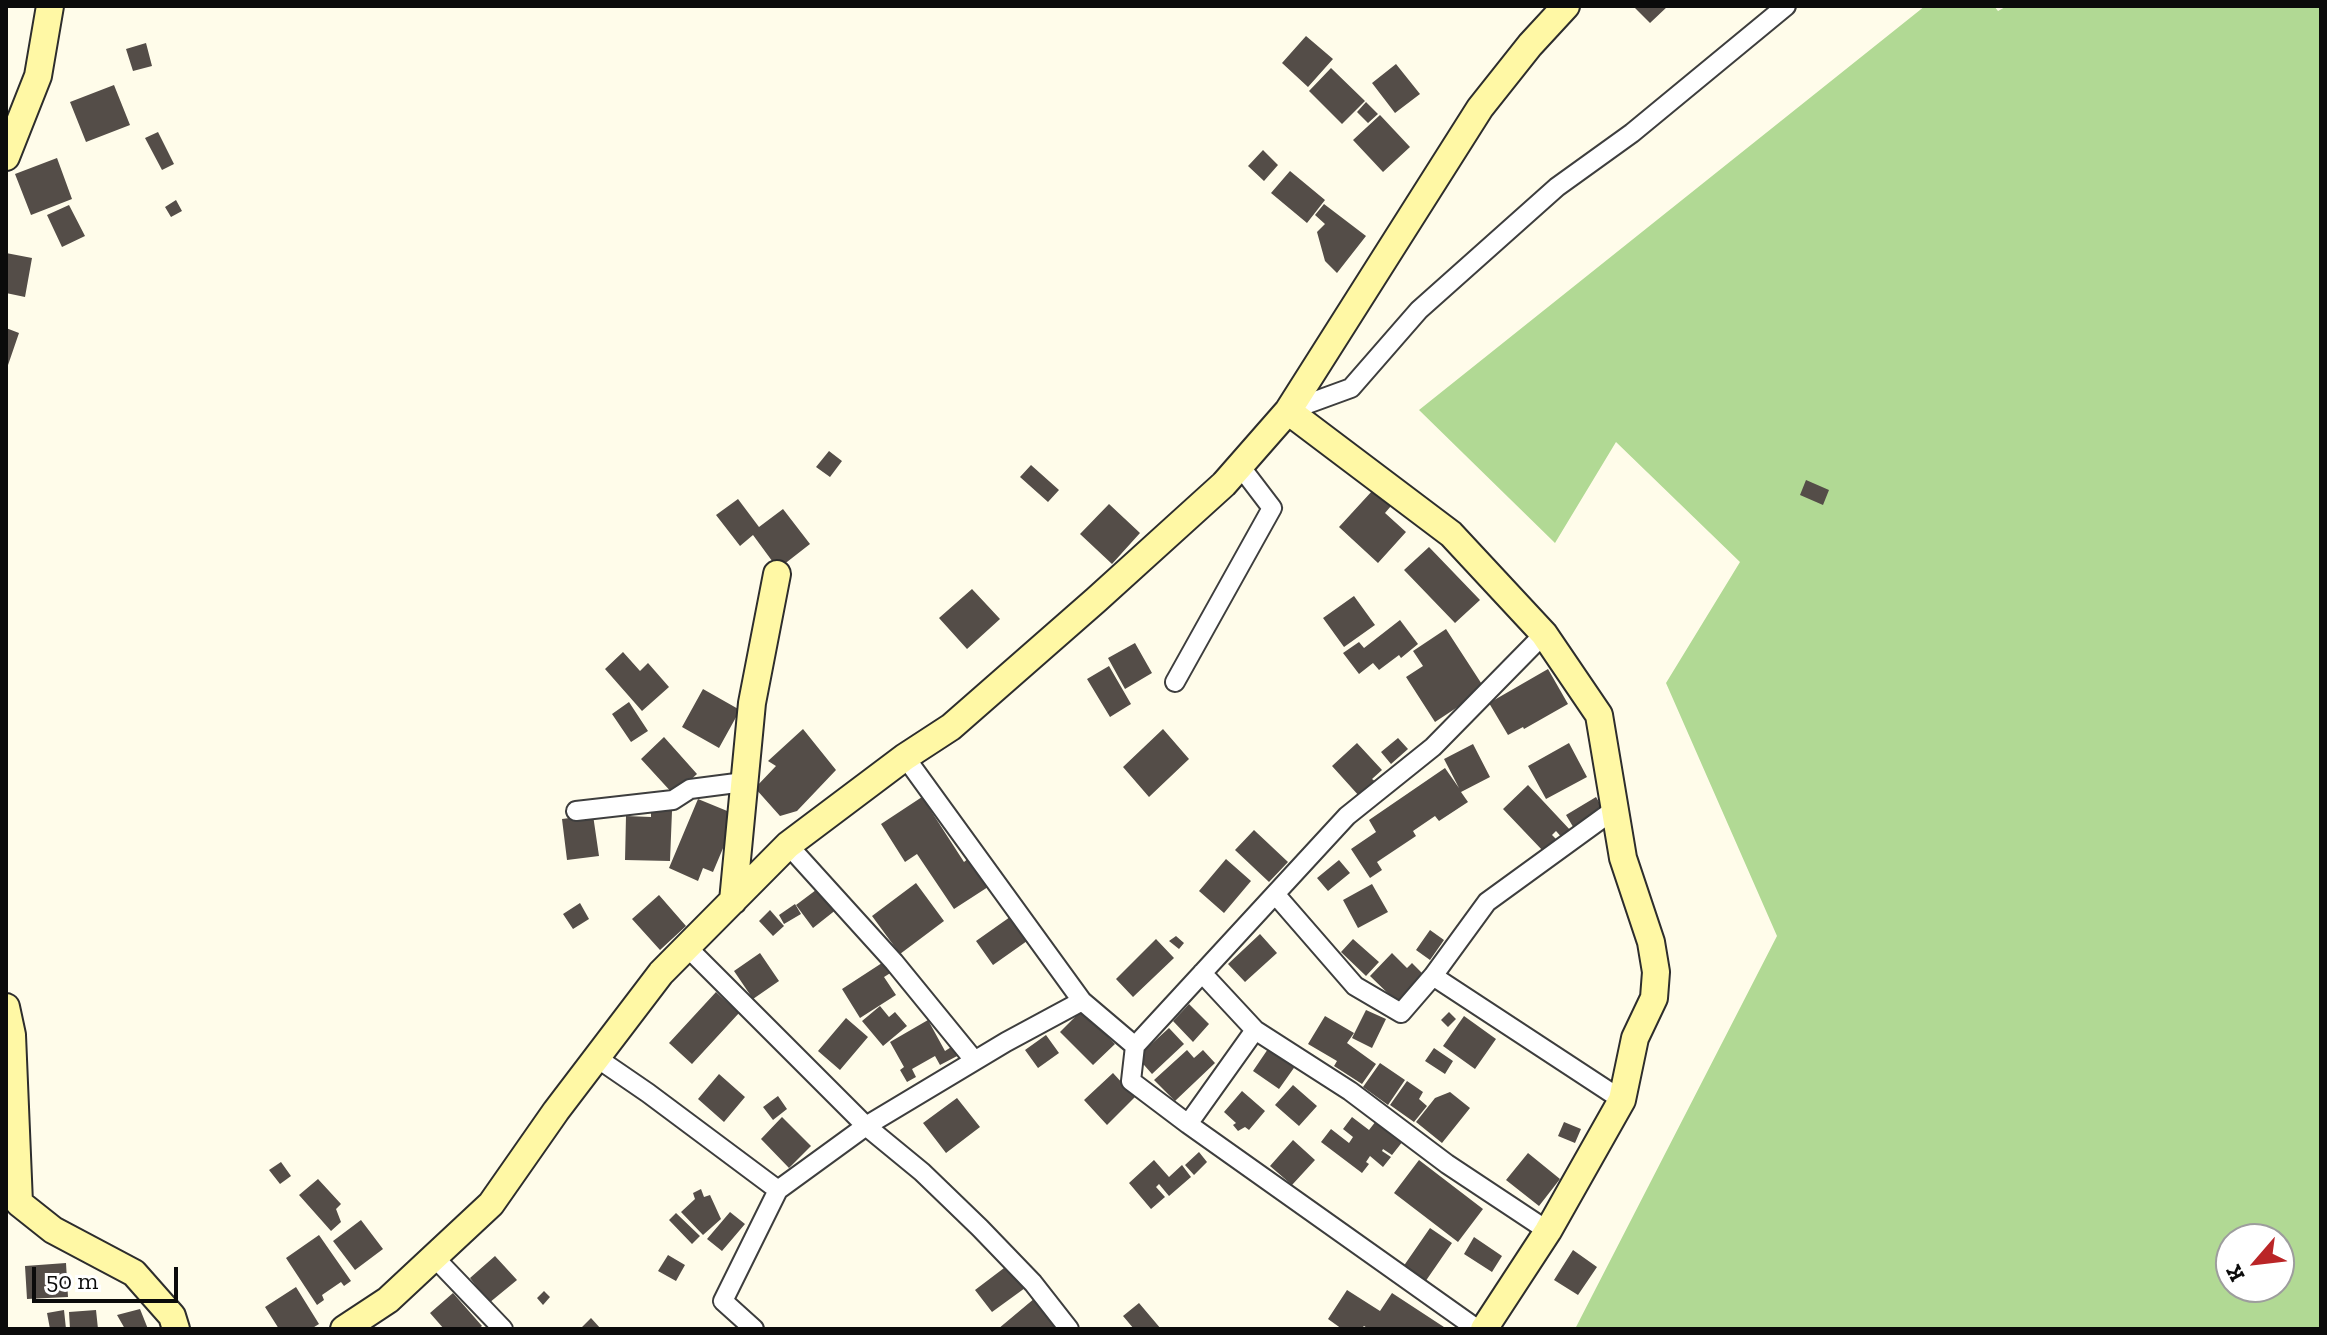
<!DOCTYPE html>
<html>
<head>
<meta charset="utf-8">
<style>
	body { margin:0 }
	#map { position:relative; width:2327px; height:1335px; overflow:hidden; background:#fffcea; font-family:"Zilla Slab",serif }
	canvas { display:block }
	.frame { position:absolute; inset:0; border:8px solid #0b0b0b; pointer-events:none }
	.north { position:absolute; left:2215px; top:1223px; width:80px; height:80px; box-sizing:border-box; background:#fff; border:2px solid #9d9d9d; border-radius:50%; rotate:242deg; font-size:22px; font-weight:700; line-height:32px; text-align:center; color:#0b0b0b }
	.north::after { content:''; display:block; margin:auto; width:28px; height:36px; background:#ba2527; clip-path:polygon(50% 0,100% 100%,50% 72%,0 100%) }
	.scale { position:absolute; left:32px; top:1267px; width:146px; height:36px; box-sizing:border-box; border:4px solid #0b0b0b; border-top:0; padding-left:10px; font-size:24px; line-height:28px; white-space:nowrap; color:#0b0b0b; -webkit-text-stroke:6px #fff; paint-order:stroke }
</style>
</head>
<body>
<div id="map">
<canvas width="2327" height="1335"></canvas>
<div class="frame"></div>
<div class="north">K</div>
<div class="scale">50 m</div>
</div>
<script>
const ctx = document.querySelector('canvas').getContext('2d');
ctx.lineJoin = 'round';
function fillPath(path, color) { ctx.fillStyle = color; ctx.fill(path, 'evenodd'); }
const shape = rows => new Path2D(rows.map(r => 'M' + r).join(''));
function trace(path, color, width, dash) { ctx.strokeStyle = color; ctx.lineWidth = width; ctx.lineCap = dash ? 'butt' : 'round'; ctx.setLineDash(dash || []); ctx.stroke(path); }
fillPath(shape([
	[1925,6,1994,6,1998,11,2007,6,2321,6,2321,1329,1575,1329,1777,936,1666,683,1740,562,1616,442,1555,543,1419,410],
	[2231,1239,2279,1239,2279,1287,2231,1287]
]), '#b1d994');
fillPath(shape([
	[1633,6,1668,6,1650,23],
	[1306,36,1333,59,1308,87,1282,63],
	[146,43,152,66,133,71,126,49],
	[1396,64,1420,94,1395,113,1372,83],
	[1331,68,1365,101,1342,124,1309,91],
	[114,85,130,125,86,142,70,102],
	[1366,102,1378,114,1368,123,1357,112],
	[1380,115,1410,147,1383,172,1353,140],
	[158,132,174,164,162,170,145,138],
	[1263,150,1278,165,1264,181,1248,166],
	[57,158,72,199,31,215,15,174],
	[1290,171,1325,200,1307,223,1271,193],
	[176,200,182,211,171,217,165,207],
	[1324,204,1366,236,1337,273,1325,261,1317,232,1325,224,1315,215],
	[69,205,85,236,62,247,47,215],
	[6,253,32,258,25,297,6,293],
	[6,328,19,333,7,368,6,368],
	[829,451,842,461,830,477,816,467],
	[1031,465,1059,490,1048,502,1020,477],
	[1806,480,1829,490,1823,505,1800,495],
	[1373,490,1391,506,1385,513,1406,532,1378,563,1339,527],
	[738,499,759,527,783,509,810,544,778,569,753,535,740,546,716,515],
	[1109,504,1140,533,1112,564,1080,534],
	[1429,547,1480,600,1455,623,1404,570],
	[972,589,1000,619,967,649,939,618],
	[1354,596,1375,625,1344,647,1323,618],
	[1400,620,1418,644,1401,658,1399,655,1379,670,1373,663,1359,674,1343,653,1359,642,1364,648],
	[1446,629,1485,689,1435,722,1406,677,1423,666,1413,651],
	[1135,643,1152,673,1125,689,1108,658],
	[623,652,640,671,648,663,669,687,642,711,605,669],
	[1109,666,1131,704,1110,717,1087,679],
	[1548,669,1568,704,1524,729,1523,727,1508,735,1489,703],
	[703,689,740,710,719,748,682,727],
	[629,702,648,731,631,742,612,714],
	[803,729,836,770,797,811,780,816,755,788,776,766,768,761],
	[1163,729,1189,759,1149,797,1123,767],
	[664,737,697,774,674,795,641,759],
	[1398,738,1408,749,1391,764,1381,752],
	[1357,743,1382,770,1372,779,1376,782,1360,797,1332,766],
	[1569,743,1587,777,1546,799,1528,766],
	[1473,744,1490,777,1461,792,1468,802,1439,821,1435,816,1413,831,1416,836,1377,862,1382,870,1370,878,1351,849,1376,832,1369,820,1445,768,1459,788,1444,759],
	[1528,785,1572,832,1564,840,1556,831,1552,835,1556,839,1543,851,1503,809],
	[922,797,964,862,969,858,988,887,954,909,917,854,905,862,881,824],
	[1596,797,1605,812,1575,830,1566,815],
	[698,799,737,815,713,872,703,868,698,881,669,868],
	[651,811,672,811,670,861,625,860,626,816,651,817],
	[593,815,599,856,567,860,562,819],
	[1254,830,1288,862,1269,882,1235,850],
	[1226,859,1251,881,1224,913,1199,891],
	[1339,860,1350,873,1328,891,1317,878],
	[916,883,944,921,900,954,872,916],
	[1372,884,1388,912,1358,928,1343,900],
	[820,887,837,909,813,928,796,905],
	[659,895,686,926,660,950,632,919],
	[580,903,589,919,573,929,563,914],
	[795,904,801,914,784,924,779,915],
	[770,910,784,926,773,936,759,921],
	[1010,917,1027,941,993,965,976,941],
	[1430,930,1444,940,1430,960,1416,950],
	[1260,934,1277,953,1245,982,1228,964],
	[1176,936,1184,943,1179,949,1169,941],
	[1156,939,1174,958,1133,997,1116,979],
	[1353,939,1379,962,1366,976,1341,952],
	[760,953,779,981,753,999,734,971],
	[1392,953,1407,968,1412,963,1425,976,1399,1004,1370,976],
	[885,961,892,972,884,977,896,995,860,1018,842,989],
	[716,992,739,1013,692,1064,669,1043],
	[1189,1004,1209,1024,1193,1042,1173,1021],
	[880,1006,889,1017,895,1012,907,1026,883,1046,862,1021],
	[1082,1010,1115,1044,1093,1065,1060,1032],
	[1366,1010,1386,1019,1372,1048,1352,1038],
	[1449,1012,1456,1019,1448,1027,1441,1020],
	[1325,1016,1354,1033,1347,1043,1376,1064,1362,1084,1334,1066,1337,1061,1308,1044],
	[1464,1016,1496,1039,1475,1069,1443,1046],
	[846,1018,868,1037,840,1070,818,1051],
	[928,1020,945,1051,956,1044,961,1054,940,1065,935,1056,912,1069,916,1077,907,1082,900,1070,904,1067,890,1042],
	[1169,1028,1184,1044,1152,1074,1137,1057],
	[1046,1035,1059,1053,1038,1068,1025,1050],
	[1270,1046,1296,1065,1279,1089,1253,1071],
	[1434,1048,1453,1061,1445,1074,1425,1061],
	[1187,1050,1194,1058,1203,1050,1215,1063,1175,1101,1154,1080],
	[1380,1063,1405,1080,1388,1105,1363,1087],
	[1113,1073,1135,1097,1107,1125,1084,1100],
	[719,1074,745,1097,724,1122,698,1099],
	[1407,1081,1423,1092,1419,1099,1427,1106,1414,1122,1390,1105],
	[1293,1085,1317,1106,1299,1126,1275,1105],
	[1242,1091,1265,1111,1249,1130,1245,1127,1238,1131,1233,1125,1236,1123,1224,1112],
	[1450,1092,1470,1108,1442,1143,1416,1122,1435,1098],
	[778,1096,787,1109,773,1120,763,1107],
	[957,1098,980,1127,946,1153,923,1123],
	[782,1117,811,1146,789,1168,761,1139],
	[1352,1117,1369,1130,1376,1121,1403,1141,1392,1155,1383,1149,1382,1151,1391,1157,1383,1167,1370,1156,1366,1162,1369,1164,1362,1173,1321,1142,1331,1129,1349,1143,1353,1137,1343,1129],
	[1564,1122,1581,1129,1575,1143,1558,1136],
	[1293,1140,1315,1160,1292,1185,1270,1166],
	[1199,1152,1207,1162,1194,1175,1185,1165],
	[1528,1153,1560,1179,1539,1206,1506,1180],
	[1154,1160,1169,1177,1182,1165,1191,1177,1169,1196,1159,1184,1156,1187,1165,1197,1151,1209,1129,1183],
	[1419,1160,1483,1209,1458,1242,1394,1193],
	[281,1162,291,1176,280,1184,269,1170],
	[318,1179,341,1204,336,1209,341,1222,331,1231,299,1195],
	[701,1189,704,1197,710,1195,721,1219,703,1235,681,1212,695,1199,693,1193],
	[730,1212,745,1224,722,1251,707,1239],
	[676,1213,700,1236,692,1244,669,1220],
	[361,1220,383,1249,355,1270,333,1241],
	[1430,1228,1452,1243,1425,1282,1403,1267],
	[319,1235,351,1281,344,1286,341,1282,322,1295,324,1300,317,1305,286,1258],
	[1474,1237,1502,1256,1492,1272,1464,1254],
	[1573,1250,1597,1267,1578,1295,1554,1280],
	[668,1255,685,1265,676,1281,658,1271],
	[495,1256,517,1280,489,1303,470,1278],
	[66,1263,68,1297,27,1299,25,1266],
	[1008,1265,1025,1288,992,1312,975,1290],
	[296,1287,319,1324,311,1329,279,1329,265,1307],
	[1347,1290,1380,1311,1392,1293,1447,1329,1369,1329,1364,1326,1361,1329,1342,1329,1328,1319],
	[544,1291,550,1297,543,1305,537,1298],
	[453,1293,482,1326,478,1329,444,1329,430,1313],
	[1035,1298,1061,1329,998,1329],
	[1139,1303,1161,1329,1134,1329,1123,1316],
	[140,1309,148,1329,125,1329,117,1315],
	[64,1310,66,1329,50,1329,47,1313],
	[96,1310,98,1329,70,1329,69,1312],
	[591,1318,601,1329,583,1329,582,1327]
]), '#544d48');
const street = shape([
	[1288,411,1351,388,1419,310,1557,187,1632,133,1786,6],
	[1175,682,1272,508,1240,466],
	[905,757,1082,1001],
	[1615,809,1487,902,1433,976,1622,1100],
	[576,811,673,800,690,789,744,782],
	[788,845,894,962,974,1060],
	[1275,894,1355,986,1401,1013,1433,976],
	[687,947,866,1126,778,1190,723,1301,754,1329],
	[1202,973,1255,1030],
	[1135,1046,1131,1081,1188,1124,1477,1329],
	[597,1058,648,1093,778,1190],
	[1188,1124,1255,1030,1350,1091,1447,1164,1548,1231],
	[434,1257,503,1329],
	[1069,1329,1033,1283,980,1228,922,1172,866,1126,1006,1042,1082,1001,1135,1046,1347,816,1433,747,1544,634]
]);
const secondary = shape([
	[6,157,38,76,50,6],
	[1288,411,1451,534,1544,634,1599,715,1623,858,1651,942,1656,972,1654,998,1635,1038,1622,1100,1548,1231,1484,1329],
	[733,901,752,703,777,574],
	[6,1007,12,1035,19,1203,53,1230,134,1273,172,1316,176,1329],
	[344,1329,388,1300,491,1204,556,1111,661,973,788,845,905,757,951,727,1096,600,1224,484,1288,411,1480,108,1530,45,1566,6]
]);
trace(street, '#3e3e3e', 22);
trace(secondary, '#2d2d2d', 30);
trace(street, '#fff', 18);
trace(secondary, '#fff8a5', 26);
</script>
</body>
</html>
